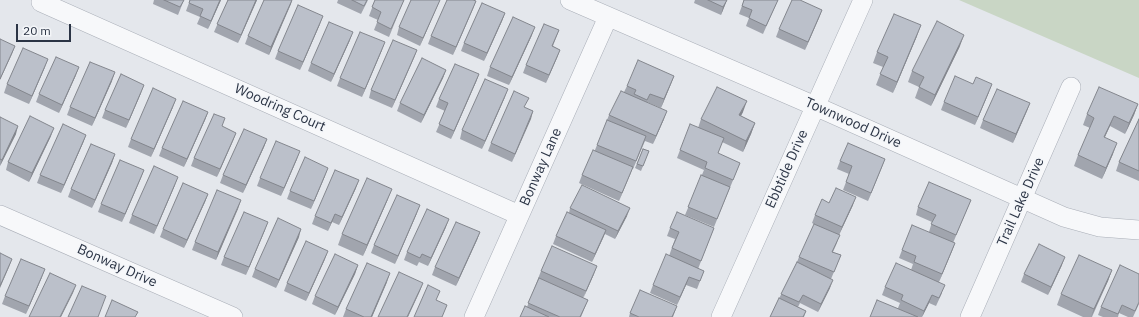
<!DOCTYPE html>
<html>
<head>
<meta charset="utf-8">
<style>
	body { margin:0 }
	#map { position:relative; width:1139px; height:317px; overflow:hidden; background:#e4e7ec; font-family:"IBM Plex Sans",sans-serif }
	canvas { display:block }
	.scale { position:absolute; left:16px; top:24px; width:55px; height:18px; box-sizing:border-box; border:2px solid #2b3445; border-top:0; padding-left:5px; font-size:12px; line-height:14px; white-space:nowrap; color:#2b3445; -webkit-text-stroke:3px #f4f6f9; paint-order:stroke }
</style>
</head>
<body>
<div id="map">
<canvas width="1139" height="317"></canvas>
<div class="scale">20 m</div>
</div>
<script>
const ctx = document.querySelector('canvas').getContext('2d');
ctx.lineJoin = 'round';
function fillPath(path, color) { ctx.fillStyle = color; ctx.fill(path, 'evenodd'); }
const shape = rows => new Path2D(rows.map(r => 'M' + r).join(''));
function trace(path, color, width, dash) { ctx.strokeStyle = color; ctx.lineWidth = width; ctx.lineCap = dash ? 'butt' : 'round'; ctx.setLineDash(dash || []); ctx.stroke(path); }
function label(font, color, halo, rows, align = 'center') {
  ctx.font = font + ' "IBM Plex Sans",sans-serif'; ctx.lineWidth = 3; ctx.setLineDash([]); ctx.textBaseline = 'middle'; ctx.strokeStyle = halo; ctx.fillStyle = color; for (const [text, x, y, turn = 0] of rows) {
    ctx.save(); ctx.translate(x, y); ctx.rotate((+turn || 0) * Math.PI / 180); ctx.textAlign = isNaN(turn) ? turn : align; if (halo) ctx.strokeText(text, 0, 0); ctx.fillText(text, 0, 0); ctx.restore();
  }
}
fillPath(shape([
	[959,0,1139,0,1139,78]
]), '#c9d6c5');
const street = shape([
	[570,0,815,106,1064,217,1100,227,1139,230],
	[41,2,519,215],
	[0,215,233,317],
	[474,317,608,17],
	[721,317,863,0],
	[970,317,1071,87]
]);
trace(street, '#a9aeb7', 20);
trace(street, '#f7f8fa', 19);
fillPath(shape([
	[154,0,184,0,178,15,153,4],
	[190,0,221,0,208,29,197,24,200,17,186,11],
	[228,0,257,0,238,43,214,32],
	[292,0,269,55,245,44,248,36],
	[338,0,368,0,361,14,337,3],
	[375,0,404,0,389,37,374,30,378,20,369,16],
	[440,0,420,46,397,35,399,27],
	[695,0,727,0,721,15,694,3],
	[744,0,778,0,763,34,746,26,749,18,739,14],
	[476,1,453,55,428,44,431,36],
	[822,10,805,50,776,37,779,29],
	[505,13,502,21,484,61,461,51,464,43],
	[320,24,300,70,275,59,278,51],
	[559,30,553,46,560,50,546,83,523,73,526,65],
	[532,35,509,85,487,76,490,67],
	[917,36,893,93,876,85,883,67,873,63,877,52],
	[350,40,331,82,308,71,311,63],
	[960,46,931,106,915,98,919,87,908,82,912,71],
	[382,50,362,97,337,86,340,78],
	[417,50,392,108,369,98,371,90],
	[45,67,29,104,4,93,7,84],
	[446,70,443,78,421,123,397,111,400,103],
	[479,74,476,82,451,139,436,132,445,111,436,107,439,99],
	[76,75,59,113,36,102,39,94],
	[674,76,661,108,647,102,664,119,653,144,645,141,633,169,632,169,619,201,579,183,582,175,595,150,609,115,624,92,627,86],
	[112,81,92,126,67,115,70,107],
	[989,92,975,125,941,110,944,102],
	[141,93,126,128,102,118,105,110],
	[505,97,482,149,460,139,462,130],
	[1030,103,1013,143,980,128,983,120],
	[1138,104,1134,115,1125,134,1110,126,1104,138,1113,154,1102,179,1074,166,1078,155,1090,128,1083,125,1087,114],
	[173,107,151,157,128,147,131,139],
	[525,108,533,111,512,162,488,151,491,143],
	[208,112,205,120,184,167,159,156,162,148],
	[743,112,741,116,755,123,751,134,743,152,722,142,718,154,740,163,714,227,685,215,704,170,677,158,680,150,698,128,701,119],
	[0,117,16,134,0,166],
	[1139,119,1139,181,1116,171,1119,162],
	[222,127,236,133,217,177,191,166,194,158],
	[86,135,83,143,61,193,37,183,40,175],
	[51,136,29,182,6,170,8,162],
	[267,139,264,147,243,193,220,183,223,175],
	[643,149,649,151,641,171,635,168],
	[115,154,112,163,92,208,68,197,71,189],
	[297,159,281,196,257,186,260,178],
	[885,159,868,201,843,190,849,174,837,169,840,161],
	[144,170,122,222,98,212,101,204],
	[325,176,311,209,287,199,290,191],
	[175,185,154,234,129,223,132,215],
	[356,188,339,225,332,222,328,231,312,224,315,216],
	[208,194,205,202,184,248,160,237,163,229],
	[388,199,363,256,338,245,342,234],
	[241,200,216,260,192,250,195,242],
	[971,200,953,243,955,243,952,251,939,282,942,293,936,306,929,303,922,317,870,317,898,308,900,303,882,295,885,287,911,270,913,264,899,258,902,250,929,232,932,222,916,215,918,207],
	[829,203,853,205,839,235,837,243,833,252,841,255,831,279,830,288,818,312,800,303,798,307,806,311,804,317,770,317,797,262,799,257,816,225,812,223,815,215],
	[570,208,627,216,615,239,605,234,592,262,553,244,556,236,569,213],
	[417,213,395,264,371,253,374,245],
	[446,227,428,266,419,262,417,266,404,260,407,252],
	[670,228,714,228,698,269,704,271,697,289,686,285,677,305,650,293,653,285,669,256,675,239,667,236],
	[265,230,246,275,221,265,224,257],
	[480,232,477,240,456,286,432,275,435,267],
	[299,237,276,288,252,277,255,269],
	[325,259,306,301,284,291,287,283],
	[358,265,355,274,335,315,312,304,315,296],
	[1062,265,1048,295,1021,282,1024,274],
	[1112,270,1108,281,1092,317,1083,317,1057,305,1061,294],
	[541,271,594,274,583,298,588,300,581,317,520,317,527,307],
	[42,277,26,314,2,304,5,296],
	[387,282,372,317,343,317,346,309],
	[1139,304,1133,317,1128,317,1119,313,1118,317,1103,317,1098,315,1101,307],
	[677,306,673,317,629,317,630,313]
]), '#a1a5ae');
fillPath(shape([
	[220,0,221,0,208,29,211,21],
	[256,0,257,0,238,43,241,35],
	[292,0,291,4,269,55,271,47],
	[440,0,420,46,423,38],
	[727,0,721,15,723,7],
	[476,1,473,9,453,55,456,47],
	[822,10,819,18,805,50,808,42],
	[505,13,502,21,484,61,487,53],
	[323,16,320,24,300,70,303,62],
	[921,25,917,36,893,93,897,82],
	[535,27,532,35,509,85,512,77],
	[353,32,350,40,331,82,334,74],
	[964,35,960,46,931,106,935,95],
	[385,42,382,50,362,97,365,89],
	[15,46,12,54,0,80,0,79],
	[417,50,414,58,392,108,395,100],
	[560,50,557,58,546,83,549,75],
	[48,59,45,67,29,104,32,96],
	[79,67,76,75,59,113,62,105],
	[446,70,443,78,421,123,424,115],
	[115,72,112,81,92,126,95,118],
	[479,74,476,82,451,139,454,131],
	[674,76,671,84,661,108,664,99],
	[992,84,989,92,975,125,978,117],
	[144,85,141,93,126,128,129,120],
	[508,89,505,97,482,149,485,141],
	[176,99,173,107,151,157,154,149],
	[747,101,743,112,735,126,739,115],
	[1030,103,1027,111,1013,143,1016,134],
	[1138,104,1134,115,1125,134,1129,123],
	[533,111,531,119,512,162,515,154],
	[667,111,664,119,653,144,656,136],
	[208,112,205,120,184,167,187,159],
	[1114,116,1110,126,1100,148,1104,137],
	[755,123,751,134,743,152,746,141],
	[18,126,16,134,0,166,2,160],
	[54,128,51,136,29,182,32,173],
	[236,133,233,141,217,177,220,169],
	[86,135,83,143,61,193,64,185],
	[267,139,264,147,243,193,246,185],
	[1117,143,1113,154,1102,179,1106,168],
	[300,151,297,159,281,196,284,188],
	[115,154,112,163,92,208,95,200],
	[885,159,882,167,868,201,871,193],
	[633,167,630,175,619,201,622,193],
	[328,168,325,176,311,209,314,201],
	[144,170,141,178,122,222,125,214],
	[178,177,175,185,154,234,157,226],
	[359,180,356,188,339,225,342,217],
	[392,189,388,199,363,256,367,245],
	[208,194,205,202,184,248,187,240],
	[856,197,853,205,839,235,842,227],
	[241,200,238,209,216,260,218,252],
	[420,205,417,213,395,264,398,256],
	[630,208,627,216,615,239,618,231],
	[335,214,332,222,328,231,331,223],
	[449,219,446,227,428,266,431,258],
	[268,222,265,230,246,275,249,267],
	[301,229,299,237,276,288,279,280],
	[606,230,603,238,592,262,595,254],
	[480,232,477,240,456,286,459,278],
	[955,243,952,251,939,282,942,274],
	[328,251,325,259,306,301,309,293],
	[1065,257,1062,265,1048,295,1051,287],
	[12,259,9,267,0,288,0,286],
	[358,265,355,274,335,315,338,307],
	[597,266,594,274,583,299,586,291],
	[45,269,42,277,26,314,29,306],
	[1112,270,1108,281,1091,317,1094,309],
	[390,273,387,282,372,317,371,317],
	[689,277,686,285,677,305,680,297],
	[833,280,830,288,818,312,821,304],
	[423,283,420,291,408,317,407,317],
	[76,285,73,293,61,317,60,317],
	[932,295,929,303,922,317,924,311]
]), '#83868d');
const building = shape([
	[164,0,184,0,180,7,164,0],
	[190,0,220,0,211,21,200,16,203,9,189,3,190,0],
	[228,0,256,0,241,35,217,24,228,0],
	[264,0,292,0,271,47,248,36,264,0],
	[352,0,367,0,364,6,352,0],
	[375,0,404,0,391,29,377,22,381,12,372,7,375,0],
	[411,0,440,0,423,38,399,27,411,0],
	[447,0,473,0,476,1,456,47,431,36,447,0],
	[708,0,727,0,723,7,708,0],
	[744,0,778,0,766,26,749,18,752,10,742,6,744,0],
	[792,0,800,0,822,10,808,42,779,29,792,0],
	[482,3,505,13,487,53,464,43,482,3],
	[298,5,323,16,303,62,278,51,298,5],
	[894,14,921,25,897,82,880,74,888,57,877,52,894,14],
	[513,17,535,27,512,77,490,67,513,17],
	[937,21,964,35,935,95,919,87,924,77,912,71,937,21],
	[329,22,353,32,334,74,311,63,329,22],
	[544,24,559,30,552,46,560,50,549,75,526,65,544,24],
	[360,32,385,42,365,89,340,78,360,32],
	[0,39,15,46,0,79,0,39],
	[393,40,417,50,395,100,371,90,393,40],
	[23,48,48,59,32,96,7,84,23,48],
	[56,57,79,67,62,105,39,94,56,57],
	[422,58,446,70,424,115,400,103,422,58],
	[638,60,674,76,664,99,650,94,647,100,634,94,636,90,627,86,638,60],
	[90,62,115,72,95,118,70,107,90,62],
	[455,64,479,74,454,131,439,124,448,103,439,99,455,64],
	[121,74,144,85,129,120,105,110,121,74],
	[955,76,973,84,976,77,992,84,978,117,944,102,955,76],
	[485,79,508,89,485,141,462,130,485,79],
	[717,87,747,101,739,115,755,123,746,141,701,119,717,87],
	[1099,87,1138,104,1129,123,1114,116,1104,137,1117,143,1106,168,1078,155,1094,118,1087,114,1099,87],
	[153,88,176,99,154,149,131,139,153,88],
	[997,89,1030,103,1016,134,983,120,997,89],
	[514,91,529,98,524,107,533,111,515,154,491,143,514,91],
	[621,91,667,111,656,136,609,115,621,91],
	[183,101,208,112,187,159,162,148,183,101],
	[214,114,225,118,222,126,236,133,220,169,194,158,214,114],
	[30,116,54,128,32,173,8,162,30,116],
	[0,117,18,126,2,160,0,159,0,117],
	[1139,119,1139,171,1119,162,1139,119],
	[607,120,646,136,636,161,597,145,607,120],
	[63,124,86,135,64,185,40,175,63,124],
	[690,124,724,138,718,153,740,163,733,180,705,168,707,162,680,150,690,124],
	[244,129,267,139,246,185,223,175,244,129],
	[276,141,300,151,284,188,260,178,276,141],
	[848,143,885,159,871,193,846,182,852,166,840,161,848,143],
	[91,144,115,154,95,200,71,189,91,144],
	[643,149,649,151,643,166,637,164,643,149],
	[593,150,633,167,622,193,582,175,593,150],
	[305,157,328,168,314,201,290,191,305,157],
	[120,160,144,170,125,214,101,204,120,160],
	[154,166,178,177,157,226,132,215,154,166],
	[335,170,359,180,342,217,335,214,331,223,315,216,335,170],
	[701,175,730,187,717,219,688,207,701,175],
	[367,178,392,189,367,245,342,234,367,178],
	[929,182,971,200,956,235,931,224,936,215,918,207,929,182],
	[183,183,208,194,187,240,163,229,183,183],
	[582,185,630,208,618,231,570,208,582,185],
	[836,188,856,197,842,227,815,215,822,199,829,203,836,188],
	[217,190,241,200,218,252,195,242,217,190],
	[397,195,420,205,398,256,374,245,397,195],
	[427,209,449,219,431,258,422,254,420,258,407,252,427,209],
	[244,212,268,222,249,267,224,257,244,212],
	[567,212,606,230,595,254,556,236,567,212],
	[677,212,714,228,701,261,672,248,679,232,670,228,677,212],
	[278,218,301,229,279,280,255,269,278,218],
	[456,222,480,232,459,278,435,267,456,222],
	[814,224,840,235,832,252,841,255,834,272,799,257,814,224],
	[912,225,955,243,942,274,914,262,916,256,902,250,912,225],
	[306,241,328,251,309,293,287,283,306,241],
	[1039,244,1065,257,1051,287,1024,274,1039,244],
	[552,246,597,266,586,291,541,271,552,246],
	[0,253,12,259,0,286,0,253],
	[335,254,358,265,338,307,315,296,335,254],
	[666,254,704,271,700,281,689,277,680,297,653,285,666,254],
	[1079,255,1112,270,1094,309,1061,294,1079,255],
	[21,259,45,269,29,306,5,296,21,259],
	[797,262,833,280,821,304,803,295,799,302,781,294,797,262],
	[367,263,390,273,371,317,364,317,346,309,367,263],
	[896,263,945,285,939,298,932,295,924,311,901,300,903,295,885,287,896,263],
	[1120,265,1139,274,1139,302,1135,311,1122,305,1118,314,1101,307,1120,265],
	[399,272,423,283,407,317,378,317,399,272],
	[50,273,76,285,60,317,29,317,50,273],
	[539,278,588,300,580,317,560,317,528,303,539,278],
	[428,285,440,291,436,300,447,305,442,317,414,317,428,285],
	[82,286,106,296,98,317,68,317,82,286],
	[640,290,677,306,672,317,639,317,630,313,640,290],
	[779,298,806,311,803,317,770,317,779,298],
	[112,300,138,312,135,317,105,317,112,300],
	[877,300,918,317,870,317,877,300],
	[525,306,549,317,520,317,525,306]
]);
fillPath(building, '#bbc0ca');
trace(building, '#83868d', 1);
label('14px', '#2b3445', '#f4f6f9', [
	["Woodring Court",280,108,24],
	["Townwood Drive",853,123,24],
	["Bonway Lane",541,167,-66],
	["Ebbtide Drive",787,169,-66],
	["Trail Lake Drive",1021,202,-66],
	["Bonway Drive",117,266,24]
]);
</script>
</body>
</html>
